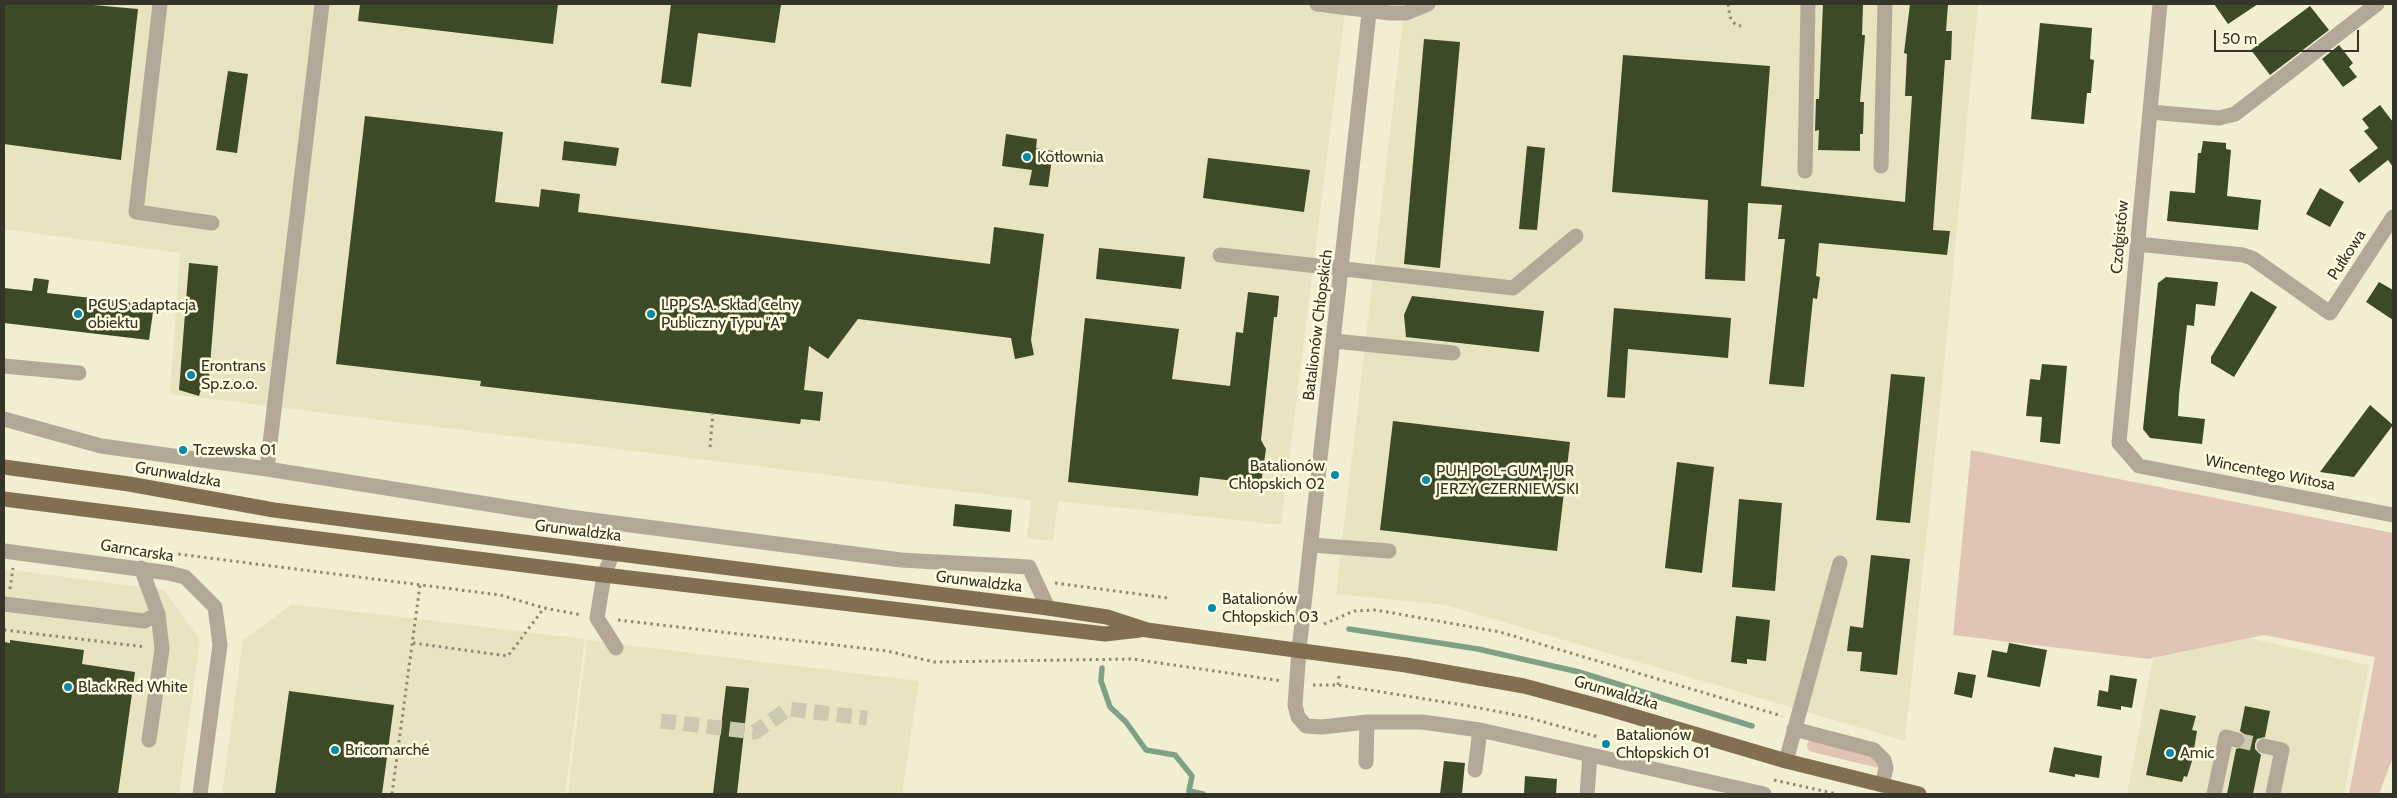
<!DOCTYPE html>
<html>
<head>
<meta charset="utf-8">
<style>
	body { margin:0 }
	#map { position:relative; width:2397px; height:798px; overflow:hidden; background:#f1eed2; font-family:Cabin,sans-serif }
	canvas { display:block }
	.frame { position:absolute; inset:0; border:5px solid #353429; pointer-events:none }
	.scale { position:absolute; left:2214px; top:30px; width:145px; height:22px; box-sizing:border-box; border:2px solid #353429; border-top:0; padding-left:6px; font-size:15px; line-height:18px; white-space:nowrap; color:#353429; -webkit-text-stroke:4px #fffce0; paint-order:stroke }
</style>
</head>
<body>
<div id="map">
<canvas width="2397" height="798"></canvas>
<div class="frame"></div>
<div class="scale">50 m</div>
</div>
<script>
const ctx = document.querySelector('canvas').getContext('2d');
ctx.lineJoin = 'round';
function fillPath(path, color) { ctx.fillStyle = color; ctx.fill(path, 'evenodd'); }
const shape = rows => new Path2D(rows.map(r => 'M' + r).join(''));
function trace(path, color, width, dash) { ctx.strokeStyle = color; ctx.lineWidth = width; ctx.lineCap = dash ? 'butt' : 'round'; ctx.setLineDash(dash || []); ctx.stroke(path); }
function label(font, color, halo, rows, align = 'center') {
  ctx.font = font + ' Cabin,sans-serif'; ctx.lineWidth = 5; ctx.setLineDash([]); ctx.textBaseline = 'middle'; ctx.strokeStyle = halo; ctx.fillStyle = color; for (const [text, x, y, turn = 0] of rows) {
    ctx.save(); ctx.translate(x, y); ctx.rotate((+turn || 0) * Math.PI / 180); ctx.textAlign = isNaN(turn) ? turn : align; if (halo) ctx.strokeText(text, 0, 0); ctx.fillText(text, 0, 0); ctx.restore();
  }
}
fillPath(shape([
	[4,4,1346,4,1281,525,1058,501,1053,541,1032,539,1027,538,1031,500,170,394,180,253,4,229],
	[1405,4,1978,4,1943,377,1905,741,1446,605,1336,594],
	[4,569,164,590,200,640,179,794,4,794],
	[292,604,585,639,565,794,222,794,243,640],
	[2249,638,2369,665,2344,794,2127,794,2153,659],
	[587,640,919,681,902,794,568,794]
]), '#e8e4c1');
fillPath(shape([
	[1971,450,2393,533,2393,757,2379,794,2349,794,2375,657,2264,635,2148,659,1953,635],
	[1812,740,1872,756,1879,763,1878,768,1809,751,1807,747,1808,742]
]), '#e0c5b5');
trace(shape([
	[1349,629,1478,649,1579,672,1752,726],
	[1102,668,1101,681,1110,707,1126,722,1146,750,1175,755,1192,776,1189,791,1203,794]
]), '#7ea185', 5.5);
fillPath(shape([
	[4,4,82,4,138,9,121,160,4,144],
	[360,4,558,4,553,44,358,21],
	[671,4,781,5,775,43,698,33,691,87,661,83],
	[1823,4,1863,4,1862,35,1865,35,1860,102,1864,102,1863,134,1860,134,1860,151,1818,150,1819,130,1815,131,1816,99,1819,99],
	[1910,4,1948,4,1946,31,1952,31,1951,60,1945,60,1933,230,1950,231,1947,255,1819,243,1816,276,1820,277,1817,299,1813,298,1804,387,1769,384,1785,239,1778,239,1782,205,1748,203,1745,281,1705,279,1708,200,1612,192,1623,55,1770,66,1761,186,1905,202,1912,96,1905,96,1907,54,1904,53],
	[2214,4,2258,4,2228,24],
	[2310,6,2329,30,2270,75,2251,50],
	[2040,23,2092,28,2090,59,2094,60,2091,93,2087,93,2084,124,2031,119],
	[1424,39,1460,42,1440,268,1404,264],
	[2339,45,2353,63,2349,67,2357,77,2343,87,2322,59],
	[228,71,248,74,237,153,216,150],
	[2380,105,2393,122,2393,167,2388,160,2359,183,2349,170,2378,148,2364,131,2369,128,2362,119],
	[365,116,503,132,495,202,539,207,541,189,580,194,578,212,990,264,994,227,1044,234,1031,340,1034,355,1015,359,1011,338,858,319,828,359,809,346,804,390,823,392,820,421,801,419,800,424,480,386,481,381,336,364],
	[1006,134,1037,139,1036,148,1053,151,1048,187,1029,185,1032,170,1002,166],
	[564,141,619,148,616,166,562,160],
	[2203,141,2226,143,2226,149,2231,150,2227,196,2261,200,2258,230,2167,221,2170,191,2195,193,2198,153,2201,153],
	[1527,146,1545,148,1537,230,1519,229],
	[1208,158,1310,170,1304,212,1203,198],
	[2320,188,2344,202,2330,227,2306,214],
	[1099,248,1185,257,1181,289,1096,279],
	[189,263,218,266,208,390,201,389,199,396,179,390],
	[2166,277,2218,282,2215,306,2196,304,2194,326,2187,325,2179,395,2178,416,2205,419,2202,444,2150,438,2143,429,2158,283],
	[34,278,49,280,47,293,154,305,149,340,4,323,4,288,32,291],
	[2379,282,2393,290,2393,320,2366,302],
	[2251,291,2277,307,2234,377,2211,363,2211,357],
	[1248,292,1279,296,1277,317,1274,317,1261,440,1266,449,1261,484,1200,477,1198,496,1068,482,1085,318,1179,329,1172,379,1230,386,1236,332,1243,333],
	[1412,296,1544,311,1539,352,1406,337,1404,315],
	[1614,308,1731,318,1728,358,1628,349,1625,398,1607,397],
	[2042,364,2067,366,2060,444,2040,442,2042,417,2026,416,2030,379,2040,380],
	[1891,374,1925,377,1910,523,1876,520],
	[2370,405,2393,425,2354,477,2320,472],
	[1393,421,1570,442,1557,551,1380,530],
	[1677,462,1714,467,1702,573,1665,568],
	[1739,499,1782,503,1775,591,1732,587],
	[955,504,1012,510,1010,532,953,526],
	[1871,555,1910,559,1897,675,1860,671,1862,652,1847,651,1850,626,1863,628],
	[1736,616,1770,620,1766,661,1747,659,1747,664,1731,662],
	[10,640,84,650,82,664,135,672,118,794,4,794,4,642,10,643],
	[2009,643,2047,650,2040,687,1987,677,1992,650,2007,653],
	[1958,672,1976,675,1972,698,1954,694],
	[2110,675,2137,679,2132,708,2121,706,2121,710,2097,706,2099,690,2108,692],
	[726,686,749,688,737,794,713,794],
	[289,691,394,705,382,794,275,794],
	[2245,706,2270,711,2265,737,2257,739,2255,744,2255,749,2261,755,2253,794,2227,794,2236,749,2243,747,2246,742,2244,734,2240,731],
	[2160,709,2196,716,2192,730,2197,731,2192,761,2187,777,2184,776,2182,782,2146,775],
	[2054,747,2102,756,2099,778,2075,774,2075,777,2049,772],
	[1444,761,1465,763,1462,794,1440,794],
	[1525,776,1557,779,1556,794,1524,794]
]), '#3d4a27');
trace(shape([
	[661,721,755,732,788,709,867,718],
	[2237,740,2264,746]
]), '#cbc9b0', 15, [15, 8]);
trace(shape([
	[1728,4,1730,17,1735,24,1741,26],
	[710,447,713,413],
	[126,548,140,550],
	[146,550,500,595,544,608,582,615],
	[1055,583,1168,598],
	[10,589,13,568],
	[618,620,887,651,934,662,1133,659,1282,681],
	[1324,624,1354,611,1376,610,1500,632,1782,716],
	[4,630,146,647],
	[413,643,508,656,544,608],
	[1313,685,1338,685,1469,706,1526,717,1598,737],
	[1338,685,1339,676],
	[1774,780,1837,794],
	[392,794,420,585]
]), '#8c8a77', 3, [2.5, 4]);
trace(shape([
	[160,4,136,212,212,223],
	[1317,4,1390,13,1406,13,1428,4],
	[1370,4,1299,650,1295,705,1298,717,1306,726,1322,727,1367,722,1422,722,1480,730,1764,794],
	[2160,4,2119,443,2139,466,2393,515],
	[2150,112,2219,118,2235,114,2377,4],
	[1881,166,1885,4],
	[1805,171,1808,4],
	[2137,244,2243,255,2252,258,2330,313,2393,217],
	[1220,255,1513,288,1576,236],
	[1334,341,1453,353],
	[4,366,79,373],
	[4,419,101,446,267,469,569,517,901,560,1029,567,1048,608],
	[267,469,322,4],
	[1312,545,1389,551],
	[4,551,169,573,185,577,215,607,220,645,200,794],
	[613,553,604,575,597,618,616,648],
	[141,568,158,614],
	[4,604,144,621,158,614,162,649,149,740],
	[1794,729,1874,750,1884,760,1886,768,1882,785],
	[2264,746,2282,750,2273,794],
	[1786,761,1840,563],
	[1366,762,1367,722],
	[1475,770,1480,730],
	[1587,794,1590,756],
	[2214,794,2226,737,2237,740]
]), '#b3a898', 15);
trace(shape([
	[4,467,129,484,274,510,365,522,1048,608,1107,617,1147,630,1406,665,1524,686,1606,708,1786,761,1919,794],
	[4,499,604,575,1105,634,1140,630]
]), '#826f52', 15);
for (const [x, y, r, color] of [
	[1027,157,5,"#0789aa"],
	[78,314,5,"#0789aa"],
	[651,314,5,"#0789aa"],
	[191,375,5,"#0789aa"],
	[183,450,5,"#0789aa"],
	[1335,475,5,"#0789aa"],
	[1426,480,5,"#0789aa"],
	[1212,608,5,"#0789aa"],
	[68,687,5,"#0789aa"],
	[1606,744,5,"#0789aa"],
	[335,750,5,"#0789aa"],
	[2170,753,5,"#0789aa"]
]) { const dot = new Path2D(); dot.arc(x, y, r, 0, 2 * Math.PI); ctx.fillStyle = color; ctx.fill(dot); trace(dot, '#fffce0', 2); }
label('16px', '#353429', '#fffce0', [
	["Kotłownia",1037,157],
	["PCUS adaptacja",88,305],
	["obiektu",88,323],
	["LPP S.A. Skład Celny",661,305],
	["Publiczny Typu \"A\"",661,323],
	["Erontrans",201,366],
	["Sp.z.o.o.",201,384],
	["Tczewska 01",193,450],
	["Batalionów",1325,466,"right"],
	["Chłopskich 02",1325,484,"right"],
	["PUH POL-GUM-JUR",1436,471],
	["JERZY CZERNIEWSKI",1436,489],
	["Batalionów",1222,599],
	["Chłopskich 03",1222,617],
	["Black Red White",78,687],
	["Batalionów",1616,735],
	["Chłopskich 01",1616,753],
	["Bricomarché",345,750],
	["Amic",2180,753]
], 'left');
label('16px', '#353429', '#fffce0', [
	["Czołgistów",2120,237,-85],
	["Pułkowa",2347,255,-57],
	["Batalionów Chłopskich",1318,325,-83],
	["Wincentego Witosa",2270,473,11],
	["Grunwaldzka",178,475,10],
	["Grunwaldzka",578,531,7],
	["Garncarska",137,551,9],
	["Grunwaldzka",979,582,7],
	["Grunwaldzka",1616,693,16]
]);
</script>
</body>
</html>
